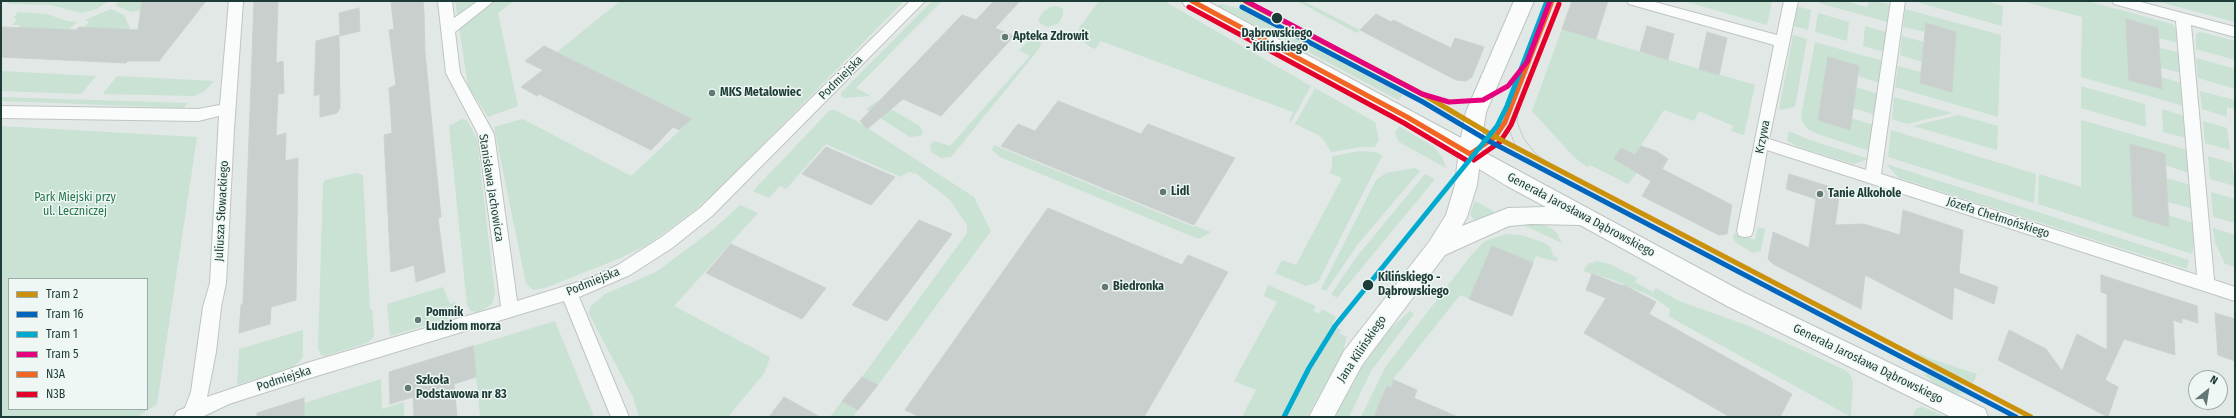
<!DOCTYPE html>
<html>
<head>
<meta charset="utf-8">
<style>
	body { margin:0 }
	#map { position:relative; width:2236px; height:418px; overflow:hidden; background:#e1e8e6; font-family:"Fira Sans Condensed",sans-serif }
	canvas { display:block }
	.frame { position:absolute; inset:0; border:2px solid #1e3c37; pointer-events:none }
	.legend { position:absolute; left:8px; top:278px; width:140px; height:132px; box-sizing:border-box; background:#eef7f4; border:1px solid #9baca8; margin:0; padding:5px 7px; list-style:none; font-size:12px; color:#1e3c37 }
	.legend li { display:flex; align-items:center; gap:8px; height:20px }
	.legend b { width:20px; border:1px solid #9baca8 }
	.north { position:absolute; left:2188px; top:370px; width:40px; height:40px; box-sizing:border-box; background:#eef7f4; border:1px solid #9baca8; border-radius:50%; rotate:30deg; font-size:11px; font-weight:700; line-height:16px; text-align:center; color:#1e3c37 }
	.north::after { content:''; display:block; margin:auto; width:14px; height:18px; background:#627874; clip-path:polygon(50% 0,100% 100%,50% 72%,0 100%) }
</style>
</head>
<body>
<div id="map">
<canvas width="2236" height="418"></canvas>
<div class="frame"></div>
<ul class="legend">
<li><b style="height:5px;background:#cc910b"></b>Tram 2</li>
<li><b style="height:5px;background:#0065bd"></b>Tram 16</li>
<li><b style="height:5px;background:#00a9ce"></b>Tram 1</li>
<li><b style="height:5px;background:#e5007d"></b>Tram 5</li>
<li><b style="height:5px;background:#f26522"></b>N3A</li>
<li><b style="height:5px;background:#e4002b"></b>N3B</li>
</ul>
<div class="north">N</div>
</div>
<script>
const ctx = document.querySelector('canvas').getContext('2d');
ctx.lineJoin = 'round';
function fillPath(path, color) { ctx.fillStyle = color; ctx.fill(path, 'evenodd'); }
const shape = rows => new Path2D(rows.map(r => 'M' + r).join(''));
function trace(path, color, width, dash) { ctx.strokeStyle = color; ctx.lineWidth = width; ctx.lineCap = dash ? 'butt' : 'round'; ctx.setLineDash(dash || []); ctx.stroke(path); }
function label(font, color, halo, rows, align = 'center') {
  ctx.font = font + ' "Fira Sans Condensed",sans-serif'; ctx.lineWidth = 3; ctx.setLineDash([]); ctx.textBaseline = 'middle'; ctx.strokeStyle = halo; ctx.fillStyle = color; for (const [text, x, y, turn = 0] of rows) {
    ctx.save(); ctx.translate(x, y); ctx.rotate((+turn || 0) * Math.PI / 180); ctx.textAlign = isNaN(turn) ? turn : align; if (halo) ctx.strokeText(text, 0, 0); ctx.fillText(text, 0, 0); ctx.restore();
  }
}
fillPath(shape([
	[5,1,108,1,97,9,81,13,51,5,10,4],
	[119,1,142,1,143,10,131,12,115,5],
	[455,1,514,1,498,13,518,106,488,117,468,86],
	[620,1,904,1,722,186,695,210,647,245,618,259,545,288,533,290,526,284,494,127,523,119,631,176,692,119,557,52],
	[932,1,942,1,856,88,871,96,845,98,841,96,841,93],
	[1099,1,1164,1,1311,86,1291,122,1289,121,1293,112,1101,41,1095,49,1092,48,1082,41,1079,35,1079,28],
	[1297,1,1303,1,1360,30,1357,33],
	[1683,1,1772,1,1767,25],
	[1820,1,1846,1,1867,7,1869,1,1890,4,1887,22,1819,3],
	[1913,1,1985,1,2003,6,2002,26],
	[2022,1,2087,1,2172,24,2176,29,2178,43,2159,38,2158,28,2126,20,2162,89,2161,77,2182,83,2184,106,2081,77,2082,17],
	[2156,1,2235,1,2235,22],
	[1221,4,1242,9,1403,95,1398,100,1294,44,1219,7,1218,5],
	[1057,6,1063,9,1063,15,1059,23,1048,27,1041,24,1038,20,1043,12,1050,7],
	[1797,6,1811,10,1808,30,1794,26],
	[111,9,124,15,131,30,84,27,89,22,85,20],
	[1905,9,2001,35,1998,117,1895,87,1898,66,1921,72,1920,83,1952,92,1956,32,1926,23,1925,32,1903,27],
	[18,12,47,14,67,21,77,22,66,32,18,28,20,25,12,25,17,19,13,18],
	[1818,13,1849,22,1847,41,1815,32],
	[1865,26,1886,32,1884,52,1863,46],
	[1562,29,1755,85,1744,135,1731,131,1733,126,1699,111,1694,121,1664,110,1627,167,1637,173,1628,184,1590,165,1587,167,1574,157,1532,111],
	[2200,32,2235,41,2235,60,2196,49,2196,34],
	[1793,35,1807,39,1795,107,1779,110],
	[1902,36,1924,42,1922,62,1900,55],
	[1033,39,1039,41,1041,44,1039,49,951,157,941,158,931,152,930,144,935,141,950,146,1030,56,1019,50,1028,41],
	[1815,42,1883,61,1880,83,1858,76,1859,66,1829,57,1818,120,1849,130,1851,118,1874,125,1870,151,1817,134,1808,129,1803,123,1801,116],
	[2160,48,2181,53,2182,73,2161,68],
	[2196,58,2235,69,2235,89,2198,78],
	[1,71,96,76,81,94,1,91],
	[117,76,214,81,205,91,194,96,103,94],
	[2081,86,2145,104,2146,127,2081,108],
	[1856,87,1881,95,1878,116,1853,108],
	[1315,88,1375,122,1379,140,1375,147,1362,147,1331,152,1324,140,1318,135,1295,124],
	[2200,91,2235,100,2235,109,2227,107,2227,117,2202,109],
	[1,97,187,103,184,108,1,101],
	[1894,97,1952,113,1907,124,1892,119],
	[877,101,920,126,923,133,920,136,910,137,866,109],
	[2162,109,2185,116,2186,138,2163,132],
	[830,110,834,110,855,120,974,197,991,231,878,385,862,377,967,233,967,225,950,200,917,174,908,172,901,177,826,144,786,189,780,186,769,198,753,191],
	[1959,115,1998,126,1997,150,1913,126],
	[462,119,467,120,477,139,495,294,492,304,479,312,471,311,467,305,449,126],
	[2081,120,2188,150,2189,173,2165,165,2130,145,2133,216,2169,227,2168,215,2193,223,2195,240,2192,254,2038,204,2039,174,2081,187],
	[2203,121,2227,128,2230,150,2205,143],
	[1,126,197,137,157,404,137,417,1,417],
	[9,279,147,279,147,409,9,409],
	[1399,126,1434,147,1442,157,1446,168,1399,142,1395,133],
	[1891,130,2036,174,2034,203,1888,157],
	[1789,131,1807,139,1869,159,1853,164,1799,147,1787,141],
	[994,145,1194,227,1195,226,1211,232,1201,238,1196,238,1000,157,992,150],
	[1360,151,1376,152,1382,156,1318,282,1306,286,1275,273,1282,260,1296,265,1342,178,1330,173,1332,167,1332,156],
	[2208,156,2232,163,2235,186,2210,179],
	[1886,164,2189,260,2187,269,1899,178],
	[1415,168,1420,171,1358,244,1326,291,1321,289,1376,180,1386,173],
	[356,173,363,175,370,310,372,309,374,337,367,343,325,356,321,355,318,348,323,184,325,180],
	[1425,174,1435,179,1337,298,1331,294,1355,259],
	[2166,178,2191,185,2193,209,2168,202],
	[2211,192,2235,199,2235,223,2213,217],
	[1475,201,1493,211,1497,214,1474,220,1470,214],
	[740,205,758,213,674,306,770,357,765,372,728,417,639,417,633,397,589,314,590,307,605,294,656,272,715,228],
	[1534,221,1551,228,1556,232,1562,243,1521,224],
	[1758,227,1765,229,1761,251,1753,253,1738,244,1733,239,1734,233,1755,240],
	[2213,228,2235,235,2235,267,2225,264,2215,242],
	[1507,234,1522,235,1545,243,1551,248,1553,256,1558,258,1557,262,1536,256,1533,263,1492,247,1469,299,1460,295,1394,378,1391,388,1387,387,1374,417,1361,417,1386,366,1472,254,1485,241],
	[1597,261,1610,264,1637,278,1635,282,1653,292,1656,288,1679,301,1749,326,1845,370,1850,374,1853,383,1851,417,1668,316,1671,310,1653,297,1613,280,1583,271,1588,264],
	[1268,285,1316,306,1313,311,1316,312,1319,314,1322,309,1336,317,1332,324,1341,330,1339,333,1346,337,1347,335,1343,352,1307,417,1242,417,1256,390,1234,381,1277,302,1264,296],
	[443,287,450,304,455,302,457,311,454,317,390,336,387,304],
	[1410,311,1414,314,1371,371,1349,417,1335,417,1364,364,1389,330],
	[555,321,594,417,480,417,473,346],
	[303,330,303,357,294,367,237,385,239,349],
	[1919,353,1928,358,1977,374,1973,383,1963,379,1959,391,1964,394,1950,393,1937,386,1922,373,1926,375,1932,363,1919,355],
	[381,379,382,409,404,402,404,417,304,417,304,403],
	[842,401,858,410,853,417,830,417],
	[1922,407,1930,410,1945,417,1913,417,1916,409]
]), '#c9e2d4');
const building = shape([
	[142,1,206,1,159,61,128,61,126,63,1,57,1,27,76,30,79,27,138,30,142,1],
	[254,1,278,1,276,63,283,61,284,93,278,94,276,136,286,133,285,161,298,158,296,300,271,307,270,324,239,333,241,305,243,304,254,1],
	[391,1,423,1,424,12,425,53,441,217,438,218,445,272,416,282,414,265,391,272,384,135,392,133,389,88,396,85,389,30,394,29,391,1],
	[994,1,1020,1,995,28,1014,36,941,116,903,99,867,129,860,121,962,15,976,20,994,1],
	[1572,1,1608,1,1596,39,1562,29,1572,1],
	[359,8,360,31,340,36,339,13,359,8],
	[1376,14,1391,22,1393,20,1451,48,1455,38,1484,47,1472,77,1466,81,1456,80,1360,30,1376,14],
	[2126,19,2158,28,2162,89,2129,80,2126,19],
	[1926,23,1956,32,1952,92,1920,83,1926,23],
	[1647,26,1674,34,1668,60,1640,51,1647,26],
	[1707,32,1727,38,1719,75,1699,69,1707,32],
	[339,35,340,108,337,113,320,117,320,94,314,96,316,41,339,35],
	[544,46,692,119,679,130,673,127,651,150,539,94,537,96,521,87,543,70,525,61,544,46],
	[1828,57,1859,66,1850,130,1818,120,1828,57],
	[1058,101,1141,134,1148,124,1235,158,1194,225,1001,146,1018,124,1035,131,1058,101],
	[2130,144,2165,154,2169,227,2133,216,2130,144],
	[1641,146,1656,151,1668,159,1662,169,1732,205,1727,234,1719,235,1642,196,1651,181,1614,159,1621,148,1635,155,1641,146],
	[826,147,895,177,871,205,802,174,826,147],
	[1789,174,1840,190,1835,225,1864,224,1900,235,1903,210,1963,230,1959,273,1998,287,1994,304,1954,287,1952,320,1865,275,1861,309,1773,264,1768,259,1773,232,1809,248,1816,199,1786,189,1789,174],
	[1048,208,1182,265,1188,255,1228,272,1144,417,920,417,905,410,1048,208],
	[919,220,952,234,887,321,852,305,919,220],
	[731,244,826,288,802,319,706,273,731,244],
	[1492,246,1533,263,1512,316,1469,299,1492,246],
	[1592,274,1623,286,1624,285,1656,302,1649,314,1792,394,1780,417,1730,417,1584,333,1606,298,1586,290,1592,274],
	[2101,275,2197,306,2198,323,2182,318,2182,323,2173,320,2175,355,2124,339,2105,380,2118,387,2108,417,1998,360,2009,330,2046,349,2062,371,2077,334,2107,350,2107,294,2101,292,2101,275],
	[2215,313,2235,319,2235,361,2218,355,2215,313],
	[473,346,476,377,454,384,457,417,414,417,413,397,390,404,389,372,473,346],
	[862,377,878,385,858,410,842,401,862,377],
	[1394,380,1417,390,1414,398,1458,417,1374,417,1387,386,1391,388,1394,380],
	[784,397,820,417,769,417,784,397],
	[304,398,304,417,257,417,257,413,304,398]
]);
fillPath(building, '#c8cfcd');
trace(building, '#cad1cf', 1);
const street = shape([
	[229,1,243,1,234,129,226,283,221,307,216,352,207,397,310,362,501,306,478,134,446,73,438,1,452,1,454,18,478,1,494,1,455,32,460,73,494,134,517,301,591,278,618,265,660,238,700,208,910,1,925,1,712,216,672,248,630,275,579,297,629,417,611,417,564,301,310,378,229,404,202,417,174,417,177,411,185,408,191,392,203,307,210,283,219,116,198,121,1,118,1,106,198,109,220,105,229,1],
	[1627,1,1651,1,1777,35,1784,1,1798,1,1769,139,1866,170,1891,1,1905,1,1881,174,2197,275,2176,21,2114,4,2112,1,2137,1,2235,27,2235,37,2191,25,2214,280,2235,287,2235,301,1767,150,1753,231,1751,236,1745,237,1739,236,1737,231,1774,45,1629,4,1627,1]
]);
const secondary = shape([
	[1182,1,1207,1,1461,138,1466,112,1514,1,1534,1,1486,112,1480,150,1743,292,1985,409,1988,417,1951,417,1727,306,1580,225,1531,224,1509,226,1445,255,1362,365,1334,417,1309,417,1344,351,1429,242,1446,215,1455,185,1458,157,1400,122,1185,6,1182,1],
	[1479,169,1507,186,1546,207,1508,208,1462,226,1467,217,1477,185,1479,169]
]);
trace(street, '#bec5c3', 2);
trace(secondary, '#bdc5c3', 2);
fillPath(street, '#fafcfb');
fillPath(secondary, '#fafcfb');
trace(shape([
	[1519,101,1517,122,1524,139,1535,153,1560,171],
	[1507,106,1506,123,1515,144,1528,158,1548,172]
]), '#c5cac9', 1);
trace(shape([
	[1192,1,1407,117,1470,154],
	[1470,154,1495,137,1505,122,1552,1]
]), '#f26522', 5);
trace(shape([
	[1189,7,1404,123,1466,160],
	[1474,160,1500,142,1511,125,1559,4]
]), '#e4002b', 5);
trace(shape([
	[1245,1,1426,96,1490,134,2031,417]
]), '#cc910b', 5);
trace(shape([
	[1242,7,1423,102,1487,140,2016,417]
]), '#0065bd', 5);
trace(shape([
	[1284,417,1309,368,1335,326,1497,126,1507,106,1547,1]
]), '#00a9ce', 5);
trace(shape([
	[1246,1,1422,94,1449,102,1483,100,1508,86,1527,62,1550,1]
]), '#e5007d', 5);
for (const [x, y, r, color] of [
	[1277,18,6,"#1e3c37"],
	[1005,37,4,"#627874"],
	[712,93,4,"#627874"],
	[1163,192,4,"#627874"],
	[1820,194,4,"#627874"],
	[1368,285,6,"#1e3c37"],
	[1105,287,4,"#627874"],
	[418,320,4,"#627874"],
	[408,388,4,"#627874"]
]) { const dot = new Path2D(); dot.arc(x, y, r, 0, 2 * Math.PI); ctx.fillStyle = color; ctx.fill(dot); trace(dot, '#eef7f4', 1.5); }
label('bold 12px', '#1e3c37', '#eef7f4', [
	["Dąbrowskiego",1277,34],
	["- Kilińskiego",1277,48],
	["Kilińskiego -",1378,278,"left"],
	["Dąbrowskiego",1378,292,"left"]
]);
label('bold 12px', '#1e3c37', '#eef7f4', [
	["Apteka Zdrowit",1013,37],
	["MKS Metalowiec",720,93],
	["Lidl",1171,192],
	["Tanie Alkohole",1828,194],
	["Biedronka",1113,287],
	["Pomnik",426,313],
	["Ludziom morza",426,327],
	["Szkoła",416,381],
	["Podstawowa nr 83",416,395]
], 'left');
label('12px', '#1e3c37', '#eef7f4', [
	["Podmiejska",841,78,-45],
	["Krzywa",1763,137,-79],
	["Stanisława Jachowicza",491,188,81],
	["Juliusza Słowackiego",222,211,-87],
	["Generała Jarosława Dąbrowskiego",1581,215,28],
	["Józefa Chełmońskiego",1998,218,18],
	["Podmiejska",593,282,-22],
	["Jana Kilińskiego",1362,349,-56],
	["Generała Jarosława Dąbrowskiego",1868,364,26],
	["Podmiejska",284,379,-18]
]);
label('12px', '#26754e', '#eef7f4', [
	["Park Miejski przy",75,198],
	["ul. Leczniczej",75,212]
]);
</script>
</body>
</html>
